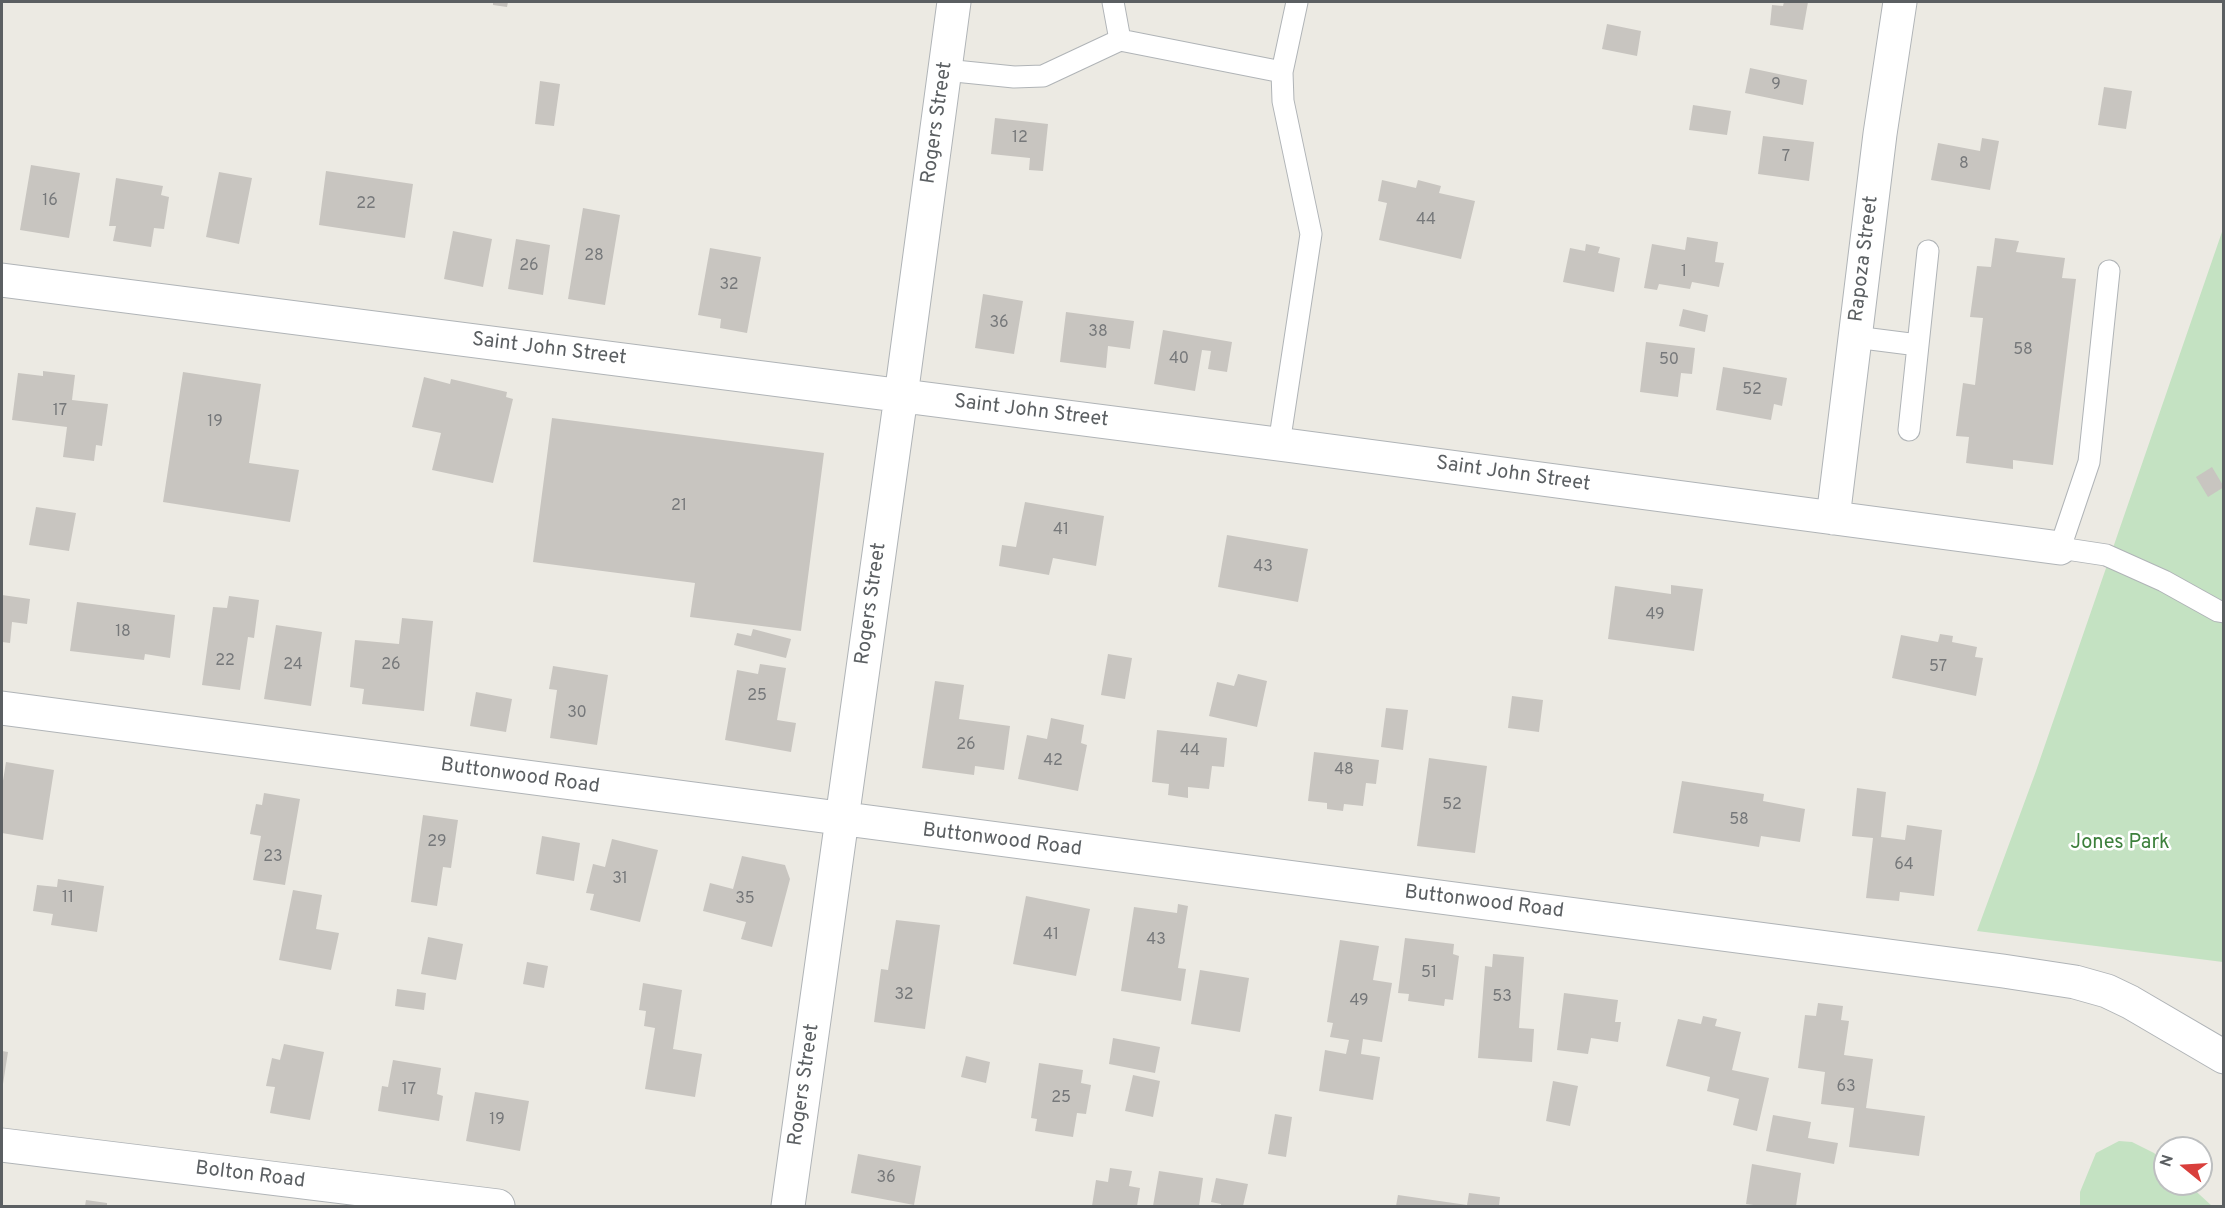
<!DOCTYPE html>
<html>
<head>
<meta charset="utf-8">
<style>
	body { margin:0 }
	#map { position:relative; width:2225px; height:1208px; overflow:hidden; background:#eceae3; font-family:Overpass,sans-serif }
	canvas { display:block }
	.frame { position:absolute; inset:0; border:3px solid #5b5f62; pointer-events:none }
	.north { position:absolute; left:2153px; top:1136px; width:60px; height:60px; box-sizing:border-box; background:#fff; border:2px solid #bdbfc0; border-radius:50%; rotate:288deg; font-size:16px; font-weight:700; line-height:24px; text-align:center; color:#5b5f62 }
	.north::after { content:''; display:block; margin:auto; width:21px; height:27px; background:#d93f3c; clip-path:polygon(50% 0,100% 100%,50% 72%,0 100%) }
</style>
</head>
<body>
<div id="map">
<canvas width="2225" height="1208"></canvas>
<div class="frame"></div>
<div class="north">N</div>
</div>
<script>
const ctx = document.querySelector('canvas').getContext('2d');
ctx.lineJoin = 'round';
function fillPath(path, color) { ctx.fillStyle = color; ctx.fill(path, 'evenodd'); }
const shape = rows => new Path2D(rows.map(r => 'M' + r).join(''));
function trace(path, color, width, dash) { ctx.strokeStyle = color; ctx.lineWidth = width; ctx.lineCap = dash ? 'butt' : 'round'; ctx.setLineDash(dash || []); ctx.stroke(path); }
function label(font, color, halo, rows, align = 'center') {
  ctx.font = font + ' Overpass,sans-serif'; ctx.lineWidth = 5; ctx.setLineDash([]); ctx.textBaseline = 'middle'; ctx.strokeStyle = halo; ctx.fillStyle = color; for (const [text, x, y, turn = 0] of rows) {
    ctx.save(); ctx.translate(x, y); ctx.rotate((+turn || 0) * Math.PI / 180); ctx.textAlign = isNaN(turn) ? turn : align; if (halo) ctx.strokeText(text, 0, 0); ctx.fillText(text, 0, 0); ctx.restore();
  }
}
fillPath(shape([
	[2223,229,2223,962,1977,931,2036,771],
	[2119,1141,2132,1142,2154,1153,2165,1163,2165,1184,2188,1184,2212,1206,2080,1206,2080,1192,2096,1153]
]), '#c4e2c2');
fillPath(shape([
	[493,2,508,2,507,7,493,5],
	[1784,2,1808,2,1803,30,1770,25,1772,5,1783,6],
	[1607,24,1641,31,1637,56,1602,49],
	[1750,68,1807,80,1803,105,1745,93],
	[540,81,560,84,554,126,535,124],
	[2104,87,2132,91,2126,129,2098,125],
	[1693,105,1731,111,1727,135,1689,130],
	[995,118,1048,124,1043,171,1029,170,1030,158,991,154],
	[1763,136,1814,142,1809,181,1758,174],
	[1982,138,1999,141,1990,190,1931,180,1938,143,1980,151],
	[31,165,80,173,69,238,20,230],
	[326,171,413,184,405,238,319,225],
	[219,172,252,178,239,244,206,237],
	[116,178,163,186,161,195,169,197,164,229,154,228,151,247,113,241,116,226,109,226],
	[1382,180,1416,188,1418,180,1441,186,1439,193,1475,201,1461,259,1379,240,1387,203,1378,201],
	[583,208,620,215,605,305,568,299],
	[453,231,492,239,483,287,444,279],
	[1687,237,1718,242,1715,262,1724,263,1719,287,1692,282,1690,289,1659,284,1657,290,1644,288,1652,244,1685,250],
	[1995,238,2019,241,2016,252,2065,258,2062,278,2076,279,2053,465,2013,460,2013,469,1966,463,1969,437,1956,436,1963,383,1975,385,1983,318,1970,317,1977,266,1991,267],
	[516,239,550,245,543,295,508,289],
	[1586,244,1600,247,1598,253,1620,258,1614,292,1563,282,1570,248,1585,251],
	[710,248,761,257,747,333,720,328,721,319,698,315],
	[983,294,1023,301,1014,354,975,348],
	[1683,309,1708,315,1705,332,1679,326],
	[1066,312,1134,321,1130,349,1108,346,1106,368,1060,362],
	[1163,330,1232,342,1227,372,1208,369,1211,351,1202,350,1195,391,1154,384],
	[1646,342,1695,348,1692,374,1681,373,1678,397,1640,392],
	[1723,367,1787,378,1782,406,1774,404,1771,420,1716,410],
	[43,371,75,375,72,400,108,404,102,446,96,445,94,461,63,457,67,427,12,420,18,373,43,376],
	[183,372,261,384,249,463,299,470,290,522,163,502],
	[424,377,450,384,451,379,507,392,506,397,513,399,493,483,432,470,441,433,412,427],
	[552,418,824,453,801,631,690,617,695,583,533,562],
	[2212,467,2224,487,2208,497,2196,477],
	[1025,502,1104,516,1096,566,1053,558,1049,575,999,566,1002,545,1016,547],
	[36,507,76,513,69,551,29,545],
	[1227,535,1308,549,1298,602,1218,587],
	[1671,585,1703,589,1694,651,1608,639,1615,586,1671,594],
	[2,595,30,599,27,624,12,622,10,643,2,642],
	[229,596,259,600,254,638,248,637,240,690,202,685,213,607,227,608],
	[77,602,175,615,170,658,145,654,144,660,70,651],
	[402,618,433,621,424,711,362,704,364,689,350,687,355,640,399,644],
	[276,625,322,632,311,706,264,699],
	[753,629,791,639,786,658,734,645,737,633,751,636],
	[1940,634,1953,636,1952,642,1977,647,1975,657,1983,658,1976,696,1892,678,1901,635,1938,642],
	[1108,654,1132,658,1125,699,1101,695],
	[760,664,786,668,777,720,796,723,791,752,725,740,737,670,758,674],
	[553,666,608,675,597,745,550,738,557,690,549,689],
	[1238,674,1267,681,1257,727,1209,716,1217,682,1234,686],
	[935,681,964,685,959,719,1010,726,1004,770,975,766,974,775,922,768],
	[476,692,512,699,506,732,470,726],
	[1512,696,1543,700,1539,732,1508,728],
	[1386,708,1408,710,1403,750,1381,747],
	[1051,718,1084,725,1081,743,1087,745,1078,791,1018,779,1027,735,1047,739],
	[1157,730,1227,738,1224,767,1212,766,1209,789,1188,787,1188,798,1168,795,1169,784,1152,782],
	[1314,752,1379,760,1376,784,1366,783,1363,806,1344,804,1343,811,1327,809,1327,803,1308,801],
	[1429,758,1487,766,1475,853,1417,846],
	[6,762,54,770,43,840,2,833,2,787],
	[1682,781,1764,794,1763,801,1805,809,1800,842,1761,836,1759,847,1673,833],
	[1857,788,1886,792,1881,837,1905,840,1907,825,1942,830,1934,896,1900,892,1899,901,1866,898,1873,838,1852,836],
	[264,793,300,799,285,885,253,880,261,836,250,834,256,804,262,805],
	[423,815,458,820,451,868,443,867,437,906,411,902],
	[542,836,580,843,574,881,536,874],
	[612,839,658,850,640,922,590,910,594,894,586,893,593,864,605,867],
	[742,856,785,865,790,879,772,947,741,939,746,922,703,911,710,883,733,889],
	[58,879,104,886,97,932,51,925,53,914,33,911,37,885,57,887],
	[293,890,322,895,316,929,339,933,331,970,279,960],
	[1026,896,1090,909,1076,976,1013,964],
	[1178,904,1188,906,1178,968,1186,969,1181,1001,1121,991,1134,907,1177,913],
	[896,920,940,925,925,1029,874,1022,881,969,888,970],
	[428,937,463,944,456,980,421,974],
	[1405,938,1454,944,1453,954,1459,956,1453,1000,1445,999,1444,1006,1408,1001,1409,994,1398,993],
	[1340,940,1379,946,1373,980,1392,983,1382,1042,1363,1039,1361,1054,1380,1057,1373,1100,1319,1091,1325,1050,1346,1054,1349,1040,1330,1037,1333,1023,1327,1022],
	[1493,954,1524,957,1519,1028,1534,1029,1532,1062,1478,1058,1485,966,1492,967],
	[527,962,548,966,544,988,523,984],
	[1200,970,1249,978,1240,1032,1191,1024],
	[643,983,682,990,673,1049,702,1054,695,1097,645,1089,655,1028,644,1026,646,1011,639,1010],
	[397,989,426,993,424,1010,395,1006],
	[1564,993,1618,1000,1615,1022,1621,1022,1618,1042,1591,1038,1588,1054,1557,1050],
	[1818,1003,1843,1006,1841,1020,1849,1021,1844,1055,1873,1059,1866,1108,1925,1116,1919,1156,1849,1147,1854,1108,1821,1104,1825,1072,1798,1068,1805,1015,1816,1016],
	[1703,1016,1717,1019,1715,1026,1741,1032,1732,1070,1769,1078,1757,1131,1733,1125,1739,1099,1707,1091,1710,1077,1666,1066,1678,1019,1701,1024],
	[1113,1038,1160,1047,1155,1073,1109,1064],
	[284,1044,324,1052,310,1120,270,1113,275,1087,266,1086,272,1058,280,1060],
	[2,1051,8,1052,3,1084,2,1084],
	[966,1056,990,1062,986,1083,961,1077],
	[393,1060,441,1068,437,1094,443,1096,439,1121,378,1111,382,1086,388,1087],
	[1039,1063,1083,1070,1081,1083,1091,1085,1086,1114,1077,1113,1073,1137,1035,1131,1037,1119,1031,1118],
	[1133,1075,1160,1081,1153,1117,1125,1111],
	[1553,1081,1578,1086,1570,1126,1546,1121],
	[475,1092,529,1101,520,1151,466,1141],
	[1275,1114,1292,1117,1286,1157,1268,1154],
	[1773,1115,1811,1122,1808,1138,1838,1143,1834,1164,1766,1151],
	[858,1154,921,1166,914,1205,851,1193],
	[1752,1164,1801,1173,1796,1206,1761,1206,1746,1204],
	[1110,1168,1132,1171,1129,1186,1140,1188,1137,1206,1092,1206,1096,1180,1108,1182],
	[1159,1171,1203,1178,1199,1206,1153,1206],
	[1216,1178,1248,1184,1243,1206,1221,1206,1221,1204,1211,1202],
	[1469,1193,1500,1197,1499,1206,1396,1206,1398,1195,1467,1205],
	[86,1200,107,1203,107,1206,85,1206]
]), '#c8c5c0');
const service = shape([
	[1113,2,1120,40],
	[945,70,1014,77,1043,76,1120,40,1282,72],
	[2109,271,2089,462,2060,548,2106,555,2164,581,2218,611,2224,612],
	[1855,337,1918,345],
	[1909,430,1928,251],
	[1279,444,1311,234,1283,101,1282,72,1297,2]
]);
const minor = shape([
	[2,280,1293,446,2060,548],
	[1833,518,1880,134,1900,2],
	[2,708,2003,971,2075,982,2107,991,2130,1002,2224,1057],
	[2,1145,498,1206],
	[788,1206,901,396,954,2]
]);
trace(service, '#b0b4b7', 23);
trace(minor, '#b0b4b7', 35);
trace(service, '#fff', 21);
trace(minor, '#fff', 33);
label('16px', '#76787a', null, [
	["9",1776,86],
	["12",1020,139],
	["7",1786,158],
	["8",1964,165],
	["16",50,202],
	["22",366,205],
	["44",1426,221],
	["28",594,257],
	["26",529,267],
	["1",1684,273],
	["32",729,286],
	["36",999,324],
	["38",1098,333],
	["58",2023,351],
	["40",1179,360],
	["50",1669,361],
	["52",1752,391],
	["17",60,412],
	["19",215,423],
	["21",679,507],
	["41",1061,531],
	["43",1263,568],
	["49",1655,616],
	["18",123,633],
	["22",225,662],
	["24",293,666],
	["26",391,666],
	["57",1938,668],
	["25",757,697],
	["30",577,714],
	["26",966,746],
	["44",1190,752],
	["42",1053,762],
	["48",1344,771],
	["52",1452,806],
	["58",1739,821],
	["29",437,843],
	["23",273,858],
	["64",1904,866],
	["31",620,880],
	["11",68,899],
	["35",745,900],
	["41",1051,936],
	["43",1156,941],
	["51",1429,974],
	["32",904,996],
	["53",1502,998],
	["49",1359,1002],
	["63",1846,1088],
	["17",409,1091],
	["25",1061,1099],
	["19",497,1121],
	["36",886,1179]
]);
label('20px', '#5b5f62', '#fff', [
	["Rogers Street",938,123,-82],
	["Rapoza Street",1865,259,-83],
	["Saint John Street",549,350,7],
	["Saint John Street",1031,412,7],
	["Saint John Street",1513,475,8],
	["Rogers Street",872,604,-82],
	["Buttonwood Road",520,777,8],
	["Buttonwood Road",1002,841,7],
	["Buttonwood Road",1484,903,7],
	["Rogers Street",805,1085,-82],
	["Bolton Road",250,1176,7]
]);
label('20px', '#3d803c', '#fff', [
	["Jones Park",2120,844]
]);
</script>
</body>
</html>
